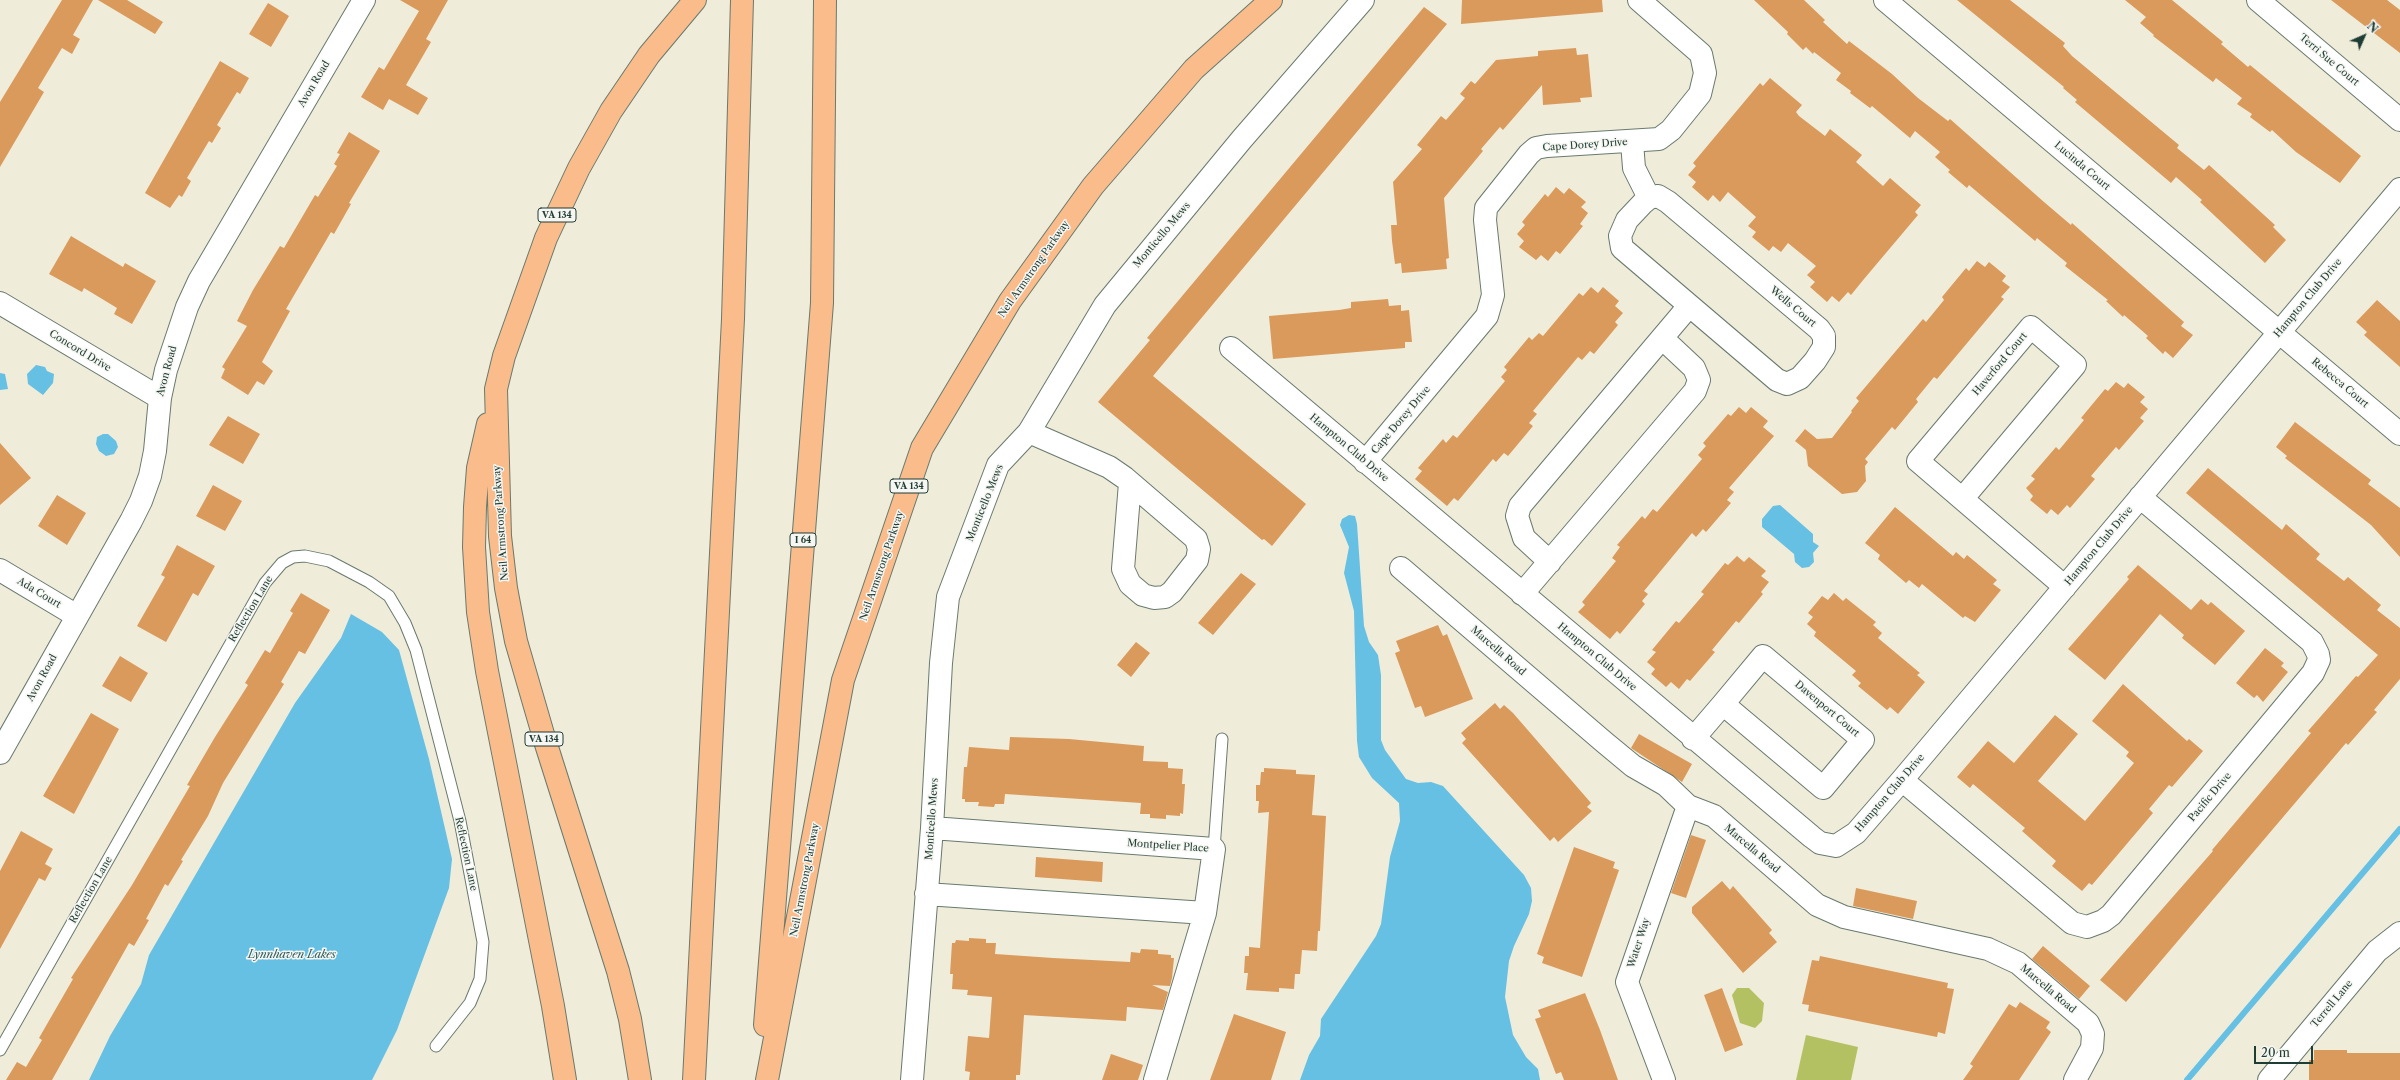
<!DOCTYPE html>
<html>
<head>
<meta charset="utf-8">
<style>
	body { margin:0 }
	#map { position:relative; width:2400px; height:1080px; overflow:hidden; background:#f0ecda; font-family:"Libre Caslon Text",serif }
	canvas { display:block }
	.north { position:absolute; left:2344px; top:16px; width:40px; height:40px; -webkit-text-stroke:3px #f6f6f2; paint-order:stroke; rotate:45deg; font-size:11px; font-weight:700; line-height:16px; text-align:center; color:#1f3d34 }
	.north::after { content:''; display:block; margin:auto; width:14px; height:18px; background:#1f3d34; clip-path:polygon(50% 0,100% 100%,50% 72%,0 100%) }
	.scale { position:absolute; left:2254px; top:1046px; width:59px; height:18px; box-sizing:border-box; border:2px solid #1f3d34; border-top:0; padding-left:5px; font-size:12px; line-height:14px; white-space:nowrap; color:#1f3d34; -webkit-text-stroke:3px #f6f6f2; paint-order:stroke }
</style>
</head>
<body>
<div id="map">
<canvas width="2400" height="1080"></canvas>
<div class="north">N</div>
<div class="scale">20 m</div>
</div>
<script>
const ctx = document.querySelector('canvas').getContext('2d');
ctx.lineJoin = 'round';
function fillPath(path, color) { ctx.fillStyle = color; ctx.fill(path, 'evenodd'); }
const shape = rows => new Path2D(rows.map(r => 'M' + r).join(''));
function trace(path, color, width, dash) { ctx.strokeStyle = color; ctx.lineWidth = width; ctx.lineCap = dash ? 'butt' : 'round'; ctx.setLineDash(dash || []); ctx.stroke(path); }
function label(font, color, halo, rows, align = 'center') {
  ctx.font = font + ' "Libre Caslon Text",serif'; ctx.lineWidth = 3; ctx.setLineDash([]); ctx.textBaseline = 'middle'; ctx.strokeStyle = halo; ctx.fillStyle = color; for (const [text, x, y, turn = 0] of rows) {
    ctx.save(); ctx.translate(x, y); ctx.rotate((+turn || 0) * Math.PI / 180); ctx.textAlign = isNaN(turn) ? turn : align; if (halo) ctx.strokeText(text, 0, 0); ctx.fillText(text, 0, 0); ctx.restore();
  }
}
fillPath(shape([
	[1737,988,1749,988,1764,1003,1762,1021,1755,1028,1740,1023,1732,995],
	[1806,1035,1858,1047,1851,1080,1796,1080]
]), '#b4c163');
fillPath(shape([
	[36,365,45,367,47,371,54,374,53,383,43,395,28,384,27,374],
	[0,373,5,374,8,389,0,390],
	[103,434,108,434,116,441,118,447,114,454,106,456,99,451,96,444,97,437],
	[1780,505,1813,534,1813,542,1819,546,1813,553,1814,562,1809,567,1802,568,1795,562,1794,554,1762,527,1762,519,1773,506],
	[1349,515,1355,516,1357,524,1364,626,1369,642,1378,655,1381,675,1381,740,1385,750,1406,779,1418,783,1431,782,1443,786,1524,875,1531,888,1532,901,1529,914,1514,946,1509,961,1505,997,1513,1035,1526,1057,1538,1069,1540,1080,1300,1080,1309,1055,1320,1036,1321,1019,1376,936,1381,924,1390,857,1400,821,1399,803,1372,778,1359,757,1357,741,1354,611,1344,573,1349,547,1340,525,1342,519],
	[351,614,382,632,399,650,429,759,452,859,449,888,397,1030,372,1080,89,1080,110,1036,141,984,149,955,295,703,341,638]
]), '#65c0e3');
trace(shape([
	[2187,1080,2400,829]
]), '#65c0e3', 6);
fillPath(shape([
	[62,0,93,0,73,35,80,39,72,54,62,48,38,88,44,92,0,167,0,102],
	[98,0,127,0,163,22,155,34],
	[400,0,448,0,426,39,431,42,406,85,428,98,418,115,389,99,383,110,361,97,379,67,384,70,419,11],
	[1462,0,1602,0,1603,12,1461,24],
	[1754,0,1804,0,1825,20,1823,22,1847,44,1849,41,1892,74,1918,98,1948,121,1950,119,2044,202,2071,225,2072,223,2184,322,2181,326,2193,335,2173,358,2165,351,2163,354,2146,338,2148,336,2124,315,2123,317,2106,301,2108,300,2065,266,2067,263,2037,238,2035,241,1969,185,1967,188,1948,172,1950,170,1935,157,1940,152,1915,131,1910,138,1872,106,1870,108,1850,93,1851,91,1836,80,1841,73,1814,52,1813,54,1806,47,1803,50,1787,34,1788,32],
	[1957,0,2010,0,2065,43,2063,46,2072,56,2179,145,2177,148,2204,170,2209,165,2275,225,2273,227,2286,240,2265,263,2200,202,2202,200,2176,177,2171,183,2075,102,2077,100,2063,88,2064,87],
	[2125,0,2172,0,2223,42,2221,44,2248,67,2250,65,2361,156,2340,183,2296,152,2272,130,2270,132,2250,117,2252,114,2237,104,2242,98,2216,78,2213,82,2153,36,2154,35,2140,23,2146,17],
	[2331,0,2387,0,2400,10,2400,53],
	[268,3,289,16,271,47,249,34],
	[1424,7,1447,24,1153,376,1306,504,1272,546,1264,539,1262,540,1098,402,1150,340,1147,338],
	[1576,48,1577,55,1588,54,1592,97,1580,98,1581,102,1543,105,1542,85,1503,130,1500,127,1481,149,1483,151,1444,198,1449,258,1446,259,1447,269,1402,273,1401,263,1395,264,1392,241,1391,225,1397,225,1393,182,1422,149,1417,145,1441,116,1446,120,1465,98,1460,94,1471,81,1475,84,1496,60,1538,56,1538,51],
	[220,61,249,78,240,94,237,92,217,125,221,128,212,143,209,141,187,178,191,181,182,197,179,195,170,208,145,193],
	[1770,78,1802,105,1796,112,1799,116,1825,136,1830,129,1862,155,1856,162,1883,186,1890,178,1921,205,1915,212,1918,215,1864,279,1851,295,1848,292,1839,302,1832,296,1827,302,1810,287,1815,282,1807,275,1816,266,1788,243,1781,252,1773,246,1769,251,1752,237,1756,232,1748,226,1756,217,1728,192,1720,202,1713,195,1708,201,1692,187,1696,182,1688,175,1696,166,1693,163,1760,83,1763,86],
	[349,132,380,151,349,203,351,204,334,234,331,232,286,309,290,311,262,362,273,371,264,385,257,381,248,395,221,378,225,369,222,367,247,326,237,321,253,290,280,246,284,248,315,195,318,197,337,166,334,164,340,154,337,153],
	[1556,187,1564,194,1569,188,1586,202,1581,207,1588,213,1580,224,1583,226,1560,254,1556,251,1548,261,1541,255,1536,260,1519,247,1524,241,1517,234,1525,225,1522,222,1536,205,1545,194,1548,197],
	[71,236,123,267,125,263,156,281,132,324,114,314,117,308,84,288,82,292,49,274],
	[1977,261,1985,267,1989,262,2006,276,2002,281,2010,287,2001,297,2004,299,1937,379,1934,377,1916,399,1918,402,1895,430,1892,427,1865,459,1868,462,1865,466,1866,481,1857,492,1842,494,1808,466,1806,450,1795,441,1805,429,1817,439,1832,438,1852,412,1851,411,1859,401,1856,398,1923,319,1926,322,1944,300,1942,297,1966,268,1969,271],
	[1591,287,1598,293,1603,287,1619,301,1615,306,1623,313,1615,322,1618,325,1594,354,1590,351,1582,360,1578,357,1533,411,1537,414,1529,423,1533,426,1508,456,1504,453,1496,462,1493,459,1458,501,1454,498,1447,506,1415,479,1422,471,1418,468,1443,439,1446,443,1453,435,1457,438,1505,381,1501,377,1507,370,1504,367,1529,337,1532,340,1539,333,1543,336,1579,293,1583,296],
	[1388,299,1389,306,1401,305,1401,311,1409,310,1412,342,1405,342,1405,348,1273,359,1269,316,1339,310,1351,308,1351,302],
	[2377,300,2400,321,2400,367,2364,335,2367,332,2356,322],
	[2116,382,2124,388,2128,383,2145,397,2140,402,2148,409,2140,418,2144,421,2119,450,2116,447,2091,476,2095,479,2070,508,2067,505,2058,515,2051,509,2047,514,2030,500,2033,496,2026,488,2035,479,2031,476,2056,447,2059,450,2084,420,2081,418,2105,389,2108,391],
	[1739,407,1746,413,1751,407,1768,421,1763,427,1774,436,1729,488,1734,492,1727,500,1731,503,1706,532,1703,529,1696,537,1692,533,1644,591,1648,594,1642,601,1645,604,1620,634,1617,631,1610,639,1578,612,1585,605,1582,602,1616,561,1612,558,1620,547,1617,545,1642,516,1645,519,1653,509,1657,512,1702,459,1698,455,1706,446,1703,443,1728,414,1731,416],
	[228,416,260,434,243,464,209,445],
	[2295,422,2371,480,2368,484,2400,508,2400,557,2371,525,2285,458,2287,456,2276,447],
	[0,443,31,478,0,505],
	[2208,468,2282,530,2286,524,2320,554,2316,559,2344,581,2348,577,2381,605,2377,610,2400,628,2400,679,2374,710,2377,712,2348,745,2346,743,2126,1002,2100,980,2213,851,2212,850,2311,733,2308,731,2356,676,2358,677,2378,655,2186,493],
	[213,485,242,501,225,531,196,516],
	[57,495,86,513,67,545,38,526],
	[1895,507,1953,556,1956,552,1964,559,1967,555,1997,580,1993,584,2001,590,1975,622,1965,616,1963,618,1922,584,1919,588,1909,580,1906,583,1878,559,1880,555,1865,543],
	[177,545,215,566,198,596,193,593,166,642,137,626,165,577,161,575],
	[1737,556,1744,562,1749,557,1766,571,1761,576,1769,582,1761,592,1763,594,1739,623,1736,621,1712,650,1715,652,1690,681,1687,679,1679,689,1671,682,1666,687,1651,674,1655,669,1647,662,1656,652,1652,650,1676,621,1679,623,1704,594,1701,592,1725,563,1728,565],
	[2138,565,2191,610,2201,599,2208,605,2211,602,2245,631,2215,665,2182,638,2184,635,2160,614,2105,680,2068,649,2129,579,2127,577],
	[1241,573,1256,584,1213,635,1198,623],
	[301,593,330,610,305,654,299,651,281,682,284,684,223,783,208,816,181,860,183,861,168,886,165,884,146,919,149,920,134,946,129,943,52,1080,6,1080,17,1062,26,1067,42,1040,39,1038,73,979,71,978,132,885,190,786,187,785,215,737,248,685,245,683,265,650,270,653,293,613,290,611],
	[1834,593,1843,601,1846,598,1876,622,1873,625,1882,633,1878,638,1920,673,1917,675,1925,682,1898,714,1890,707,1887,710,1858,686,1861,683,1852,675,1856,671,1814,636,1816,632,1807,624,1813,617,1808,613,1822,596,1828,600],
	[1438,625,1443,636,1447,634,1473,699,1425,717,1421,706,1415,708,1395,653,1400,651,1396,641],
	[1136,642,1150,653,1131,677,1117,665],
	[2265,648,2284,663,2281,666,2288,672,2263,702,2257,695,2254,698,2236,683],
	[120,656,148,673,131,702,102,686],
	[2123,684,2187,741,2189,739,2203,751,2172,787,2169,785,2149,809,2153,813,2092,885,2089,883,2082,891,2052,866,2056,861,2022,831,2025,828,1973,784,1970,788,1957,777,1988,741,2014,763,2055,715,2078,734,2038,781,2085,821,2134,763,2126,756,2129,752,2092,721],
	[1495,703,1500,709,1504,705,1513,713,1591,803,1587,807,1592,811,1558,842,1554,837,1550,841,1462,743,1466,739,1461,733],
	[91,713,119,729,74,814,43,796],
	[1639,734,1692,764,1682,782,1631,748],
	[1010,737,1069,739,1144,746,1143,761,1168,762,1168,768,1183,769,1182,784,1185,784,1183,814,1180,813,1180,816,1166,815,1166,819,1150,818,1150,814,1140,814,1141,803,1005,794,1004,804,995,804,994,807,978,806,979,802,965,802,965,799,962,799,964,767,967,767,969,747,1009,750],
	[1264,768,1296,770,1296,774,1315,775,1312,815,1326,816,1320,931,1318,931,1317,951,1302,950,1300,974,1295,974,1294,989,1279,988,1279,992,1246,990,1248,973,1244,973,1245,956,1249,956,1249,947,1260,948,1269,812,1258,813,1259,801,1256,801,1256,785,1260,785,1261,772,1264,772],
	[21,831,53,849,45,864,52,868,45,881,39,878,0,949,0,871],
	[1691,835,1706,840,1686,898,1671,893],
	[1574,847,1615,862,1613,868,1619,870,1582,977,1542,963,1544,957,1537,954],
	[1036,857,1103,862,1102,882,1035,877],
	[1722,881,1730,890,1733,886,1772,930,1769,933,1777,942,1743,973,1692,913,1692,907],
	[1856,888,1917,901,1913,919,1853,906],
	[969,938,986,939,986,943,996,943,995,954,1053,958,1130,962,1131,952,1140,953,1141,949,1158,950,1158,954,1171,955,1171,958,1174,958,1172,978,1170,986,1152,985,1168,992,1163,1010,1127,1007,1126,1021,1024,1015,1020,1075,1016,1075,1016,1080,969,1080,970,1072,965,1071,968,1036,989,1038,992,997,967,995,968,990,952,989,953,974,950,974,952,943,955,943,956,940,969,941],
	[2043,946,2090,986,2079,999,2032,959],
	[1820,956,1948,983,1947,988,1954,989,1945,1034,1938,1032,1937,1037,1808,1011,1809,1005,1802,1004,1812,960,1819,961],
	[1722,988,1743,1045,1725,1052,1704,995],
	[1585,993,1600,1030,1618,1080,1564,1080,1561,1072,1556,1074,1535,1019,1541,1017,1538,1010],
	[2020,1002,2050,1022,2046,1028,2051,1032,2019,1080,1963,1080,1973,1066,1970,1064,2009,1004,2016,1008],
	[1234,1014,1286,1032,1271,1080,1210,1080],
	[2314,1050,2347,1050,2347,1053,2400,1053,2400,1080,2309,1080,2309,1060,2314,1060],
	[1111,1054,1143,1065,1138,1080,1102,1080]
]), '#d99a5c');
const lane = shape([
	[1214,849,1222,739],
	[0,1050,265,583,282,563,293,557,305,556,329,561,369,582,389,596,405,623,416,650,460,821,483,942,480,979,470,1003,436,1046]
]);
const street = shape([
	[1885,0,2400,434],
	[2258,0,2400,120],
	[1632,142,1634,168,1649,198],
	[1658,196,1668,202,1819,329,1824,336,1824,347,1815,361,1800,378,1787,384,1777,380,1622,248,1620,236,1627,220,1643,203,1649,198,1658,196],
	[0,303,160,398],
	[1231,348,1812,837,1820,843,1836,846,1856,833,1902,780,2400,189],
	[1029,432,1109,467,1125,478,1196,539,1199,549,1197,560,1172,592,1165,597,1154,598,1143,595,1130,584,1123,569,1130,483],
	[1365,462,1487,316,1493,295,1485,220,1486,208,1529,154,1536,148,1547,146,1659,139,1671,130,1700,94,1705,73,1701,54,1639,0],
	[1963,498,2075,365,2031,327,1918,461,2065,587],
	[1550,562,1524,538,1517,516,1520,506,1689,306],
	[1401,568,1604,742,1633,766,1666,785,1688,806,1714,816,1817,905,1844,917,1988,949,2018,963,2088,1023,2093,1034,2092,1048,2075,1080],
	[0,570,77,616],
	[1522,594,1695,391,1699,380,1694,368,1662,338],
	[1693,739,1723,704,1763,656,1863,740,1823,788,1723,704],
	[0,753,131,521,141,501,150,476,155,451,160,398,166,370,187,307,199,281,364,0],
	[1902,780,2072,923,2087,927,2103,921,2111,915,2313,673,2319,660,2318,654,2312,642,2140,497],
	[932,828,1214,849,1205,913,1155,1080],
	[926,894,1205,913],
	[912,1080,932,828,941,663,948,597,998,465,1029,432,1105,305,1242,139,1363,0],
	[1664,1080,1627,982,1688,806],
	[2269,1080,2377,951,2400,933]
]);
const highway = shape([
	[488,424,478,468,475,507,474,547,478,612,487,671,553,1006,565,1080],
	[765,1025,822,303,825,0],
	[640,1080,630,1019,618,971,545,741,516,641,506,588,500,536,496,389,504,356,546,238,579,168,611,111,649,55,695,0],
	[694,1080,733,319,742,0],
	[767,1080,843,680,922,448,1010,301,1093,186,1194,69,1271,0]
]);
trace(lane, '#687a6e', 13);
trace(street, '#687a6e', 24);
trace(highway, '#687a6e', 24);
trace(lane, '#fff', 11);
trace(street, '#fff', 22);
trace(highway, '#f9bc8a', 22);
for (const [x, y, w] of [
	[557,215,38],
	[909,486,38],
	[803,540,26],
	[544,739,38]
]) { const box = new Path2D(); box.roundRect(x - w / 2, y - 7, w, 14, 3); ctx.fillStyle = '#f6f6f2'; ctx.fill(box); trace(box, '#1f3d34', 1); }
label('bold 9px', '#1f3d34', null, [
	["VA 134",557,215],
	["VA 134",909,486],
	["I 64",803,540],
	["VA 134",544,739]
]);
label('10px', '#1f3d34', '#f6f6f2', [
	["Terri Sue Court",2329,60,40],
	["Avon Road",314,84,-59],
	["Cape Dorey Drive",1585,145,-4],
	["Lucinda Court",2082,166,40],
	["Monticello Mews",1162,235,-50],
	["Neil Armstrong Parkway",1034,269,-55],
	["Hampton Club Drive",2308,298,-50],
	["Wells Court",1793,307,40],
	["Concord Drive",80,351,31],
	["Haverford Court",2000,364,-50],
	["Avon Road",167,371,-75],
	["Rebecca Court",2340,383,40],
	["Cape Dorey Drive",1401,420,-50],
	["Hampton Club Drive",1349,448,40],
	["Monticello Mews",985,503,-68],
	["Neil Armstrong Parkway",501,523,-94],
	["Hampton Club Drive",2099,546,-50],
	["Neil Armstrong Parkway",882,566,-71],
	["Ada Court",39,593,31],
	["Reflection Lane",251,609,-59],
	["Marcella Road",1498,651,41],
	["Hampton Club Drive",1597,657,40],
	["Avon Road",42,678,-61],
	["Davenport Court",1827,709,40],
	["Hampton Club Drive",1890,793,-49],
	["Pacific Drive",2210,797,-50],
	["Monticello Mews",932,819,-86],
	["Montpelier Place",1168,846,4],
	["Marcella Road",1752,849,40],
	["Reflection Lane",466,854,78],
	["Neil Armstrong Parkway",805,880,-79],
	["Reflection Lane",91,890,-60],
	["Water Way",1639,943,-72],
	["Marcella Road",2048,989,40],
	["Terrell Lane",2332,1004,-50]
]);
label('italic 11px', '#305e60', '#f6f6f2', [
	["Lynnhaven Lakes",292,955]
]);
</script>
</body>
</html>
